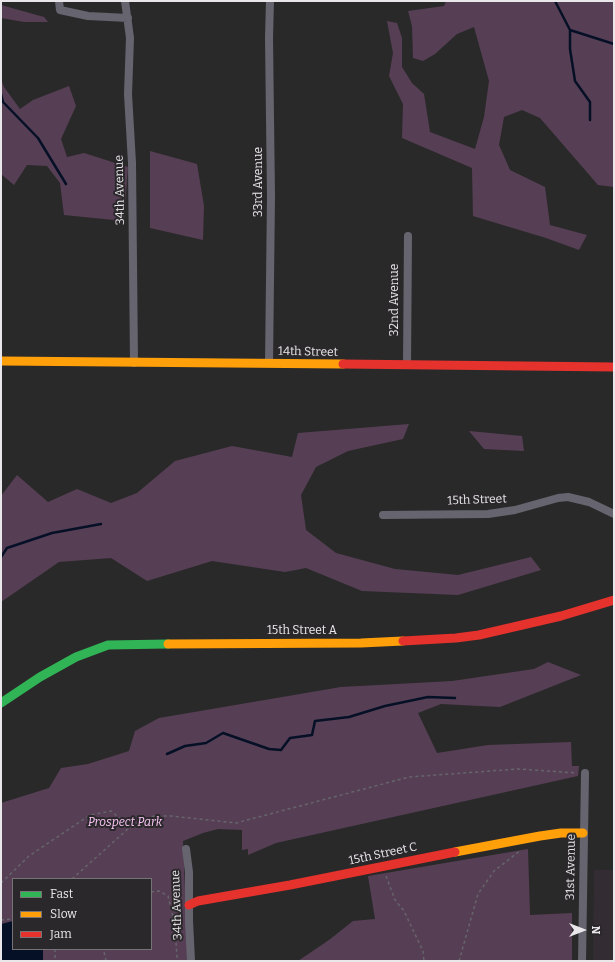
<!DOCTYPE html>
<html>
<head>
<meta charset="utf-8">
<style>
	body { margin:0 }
	#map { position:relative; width:615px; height:962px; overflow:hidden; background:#2a292a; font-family:Bitter,serif }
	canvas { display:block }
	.frame { position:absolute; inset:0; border:2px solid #e9e7e9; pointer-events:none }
	.legend { position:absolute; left:12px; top:878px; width:140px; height:72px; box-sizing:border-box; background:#2b282b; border:1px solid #777477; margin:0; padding:5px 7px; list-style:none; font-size:12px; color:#e9e7e9 }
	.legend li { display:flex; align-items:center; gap:8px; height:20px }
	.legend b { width:20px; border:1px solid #777477 }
	.north { position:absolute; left:563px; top:910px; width:40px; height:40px; -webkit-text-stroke:3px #2b282b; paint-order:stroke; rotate:90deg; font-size:11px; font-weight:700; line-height:16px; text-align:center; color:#e9e7e9 }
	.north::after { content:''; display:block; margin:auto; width:14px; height:18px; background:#e9e7e9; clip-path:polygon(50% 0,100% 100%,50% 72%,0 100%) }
</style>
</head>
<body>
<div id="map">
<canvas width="615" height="962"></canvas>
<div class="frame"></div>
<ul class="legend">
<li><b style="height:5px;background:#30b455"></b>Fast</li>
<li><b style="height:5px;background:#ff9f0a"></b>Slow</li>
<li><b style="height:5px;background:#e5322d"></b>Jam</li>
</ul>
<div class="north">N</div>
</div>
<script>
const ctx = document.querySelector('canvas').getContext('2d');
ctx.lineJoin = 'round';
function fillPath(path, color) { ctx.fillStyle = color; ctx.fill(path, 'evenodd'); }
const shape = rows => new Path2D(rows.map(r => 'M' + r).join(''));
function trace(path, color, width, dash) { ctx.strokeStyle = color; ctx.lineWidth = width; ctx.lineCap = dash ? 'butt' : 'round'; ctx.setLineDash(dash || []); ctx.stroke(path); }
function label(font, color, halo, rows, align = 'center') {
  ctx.font = font + ' Bitter,serif'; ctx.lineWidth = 4; ctx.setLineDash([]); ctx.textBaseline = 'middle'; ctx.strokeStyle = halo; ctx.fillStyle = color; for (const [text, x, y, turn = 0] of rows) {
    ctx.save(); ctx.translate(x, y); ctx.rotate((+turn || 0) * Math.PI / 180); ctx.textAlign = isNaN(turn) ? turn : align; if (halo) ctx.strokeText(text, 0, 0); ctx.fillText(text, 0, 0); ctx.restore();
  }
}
fillPath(shape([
	[594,870,614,870,614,961,593,961]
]), '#342c33');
fillPath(shape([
	[446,1,614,1,614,187,598,185,540,118,522,110,504,117,499,145,510,170,545,187,550,225,587,235,579,250,546,238,473,216,472,168,402,138,403,104,389,76,393,53,387,21,397,23,402,38,402,67,412,83,424,94,430,132,475,149,484,117,489,81,474,27,457,34,435,54,423,61,413,58,412,26,408,11,444,6],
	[1,5,44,17,48,22,24,22,1,18],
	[1,80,4,87,20,109,33,100,69,86,76,106,61,139,67,157,84,153,128,167,124,221,64,215,60,183,47,166,27,165,14,185,1,174],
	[150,151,197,164,204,206,203,240,150,228],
	[409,424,403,439,348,451,316,467,301,495,306,530,336,553,395,569,458,575,531,557,541,570,458,595,362,591,306,568,285,572,212,561,147,581,111,558,59,562,1,602,1,496,17,475,48,502,77,489,111,503,137,493,175,461,232,446,292,457,298,433],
	[469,431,522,436,524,451,484,449],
	[548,662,581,675,500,707,441,704,418,713,437,753,488,745,571,742,572,766,579,766,578,776,276,843,248,855,248,849,242,850,242,830,218,829,203,833,183,841,188,961,1,961,1,803,49,788,61,768,88,764,129,751,135,731,159,718,341,687,452,681,534,669],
	[13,879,151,879,151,949,13,949],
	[528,849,530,915,572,913,572,961,298,961,329,940,353,921,375,919,368,876]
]), '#563f54');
fillPath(shape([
	[13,921,13,949,43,949,43,961,1,961,1,924]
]), '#051027');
trace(shape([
	[555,1,570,30,614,44],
	[570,30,570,49,575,81,590,102,590,120],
	[1,94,3,102,38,138,66,184],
	[1,557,7,548,52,533,101,524],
	[167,754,185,746,206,743,223,733,269,749,281,750,290,738,312,735,315,721,349,717,385,706,428,697,455,698]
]), '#051027', 2.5);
trace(shape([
	[386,876,395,900,404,911,423,951,424,961],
	[47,879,55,879],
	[72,879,130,827,154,816,171,816,236,823,409,777,518,769,577,773],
	[1,883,29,856,90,815,111,811,130,827],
	[151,892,159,891,168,896,175,925,177,958],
	[173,915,181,914],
	[1,920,13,919],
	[55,949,55,958,56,961],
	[106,961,104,952,107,949],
	[459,961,478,894,494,871,521,850]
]), '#66656b', 1.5, [3, 3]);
trace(shape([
	[59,1,60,10,88,16,128,18],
	[125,1,130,38,128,94,132,163,134,363],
	[269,363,271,197,269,38,270,1],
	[407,365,408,236],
	[383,515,488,514,515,510,558,498,568,497,589,502,614,514],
	[186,849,189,872,189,921,191,961],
	[582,961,585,773]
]), '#66656f', 8);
trace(shape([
	[1,703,40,677,76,657,108,645,168,644]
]), '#30b455', 9);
trace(shape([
	[1,361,343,364],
	[168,644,361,643,403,641],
	[455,852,540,836,561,833,583,833]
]), '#ff9f0a', 9);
trace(shape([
	[343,364,614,367],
	[403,641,456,638,479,635,561,616,614,600],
	[189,905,198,901,290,885,455,852]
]), '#e5322d', 9);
label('12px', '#e9e7e9', '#2b282b', [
	["33rd Avenue",259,182,-90],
	["34th Avenue",120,190,-91],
	["32nd Avenue",395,300,-90],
	["14th Street",308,352,1],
	["15th Street",477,500,-2],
	["15th Street A",302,631],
	["15th Street C",383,854,-12],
	["31st Avenue",571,867,-89],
	["34th Avenue",177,905,-92]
]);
label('italic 12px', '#fdc7f9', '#2b282b', [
	["Prospect Park",125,823]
]);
</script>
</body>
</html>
